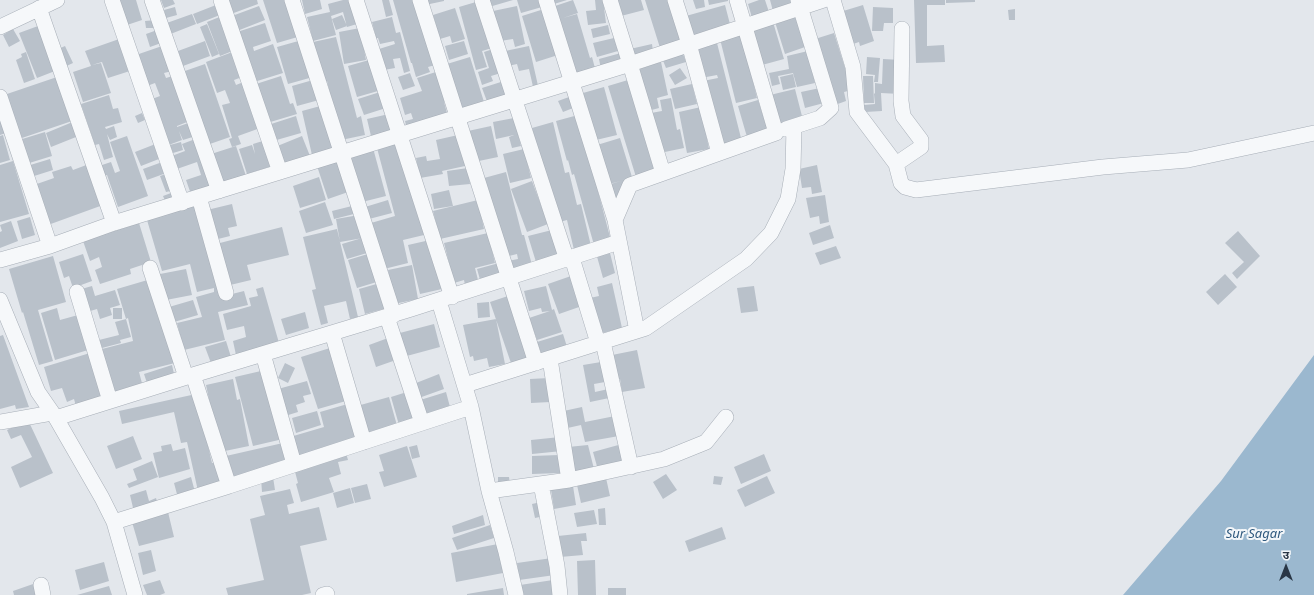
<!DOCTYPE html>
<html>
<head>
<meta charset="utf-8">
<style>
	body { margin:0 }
	#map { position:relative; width:1314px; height:595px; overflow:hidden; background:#e3e7ec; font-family:"Noto Sans","Noto Sans Devanagari",sans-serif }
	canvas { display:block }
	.north { position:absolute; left:1266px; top:547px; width:40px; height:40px; -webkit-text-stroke:3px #f3f6f9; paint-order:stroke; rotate:0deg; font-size:11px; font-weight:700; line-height:16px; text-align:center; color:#293646 }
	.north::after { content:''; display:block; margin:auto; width:14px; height:18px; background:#293646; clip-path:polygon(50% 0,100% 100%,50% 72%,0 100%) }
</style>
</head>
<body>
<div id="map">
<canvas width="1314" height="595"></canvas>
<div class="north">उ</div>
</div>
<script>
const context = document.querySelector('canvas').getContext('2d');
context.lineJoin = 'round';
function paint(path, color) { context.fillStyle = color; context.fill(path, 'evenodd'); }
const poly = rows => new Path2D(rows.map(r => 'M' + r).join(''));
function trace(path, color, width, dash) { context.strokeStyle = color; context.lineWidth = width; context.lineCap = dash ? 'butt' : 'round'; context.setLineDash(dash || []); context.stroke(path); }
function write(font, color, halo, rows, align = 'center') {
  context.font = font + ' "Noto Sans",sans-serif'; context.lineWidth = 4; context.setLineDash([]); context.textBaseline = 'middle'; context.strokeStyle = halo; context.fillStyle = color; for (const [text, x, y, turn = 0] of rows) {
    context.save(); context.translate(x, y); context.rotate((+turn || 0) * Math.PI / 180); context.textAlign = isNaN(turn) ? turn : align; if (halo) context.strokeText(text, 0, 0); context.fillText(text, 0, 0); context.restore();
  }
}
paint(poly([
	[1314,355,1314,595,1123,595,1221,481]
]), '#9bb8cf');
paint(poly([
	[119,0,136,0,142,20,127,25],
	[161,0,173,0,175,4,164,8],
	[226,0,257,0,258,4,231,14],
	[263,0,288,0,301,36,277,43],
	[302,0,320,0,322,9,305,14],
	[343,0,350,0,357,24,347,27,343,12,331,16,336,35,313,41,307,17,330,12,328,4],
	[382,0,389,0,393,15,386,17],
	[393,0,416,0,435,65,428,67,430,72,416,77,412,63,411,63],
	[424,0,444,0,444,1,425,5],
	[487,0,513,0,489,7],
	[517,0,540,0,542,7,521,13],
	[553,0,567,0,554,4],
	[573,0,578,13,563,18,577,14,590,58,592,57,596,72,573,78,555,6],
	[595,0,603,0,606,23,588,25,586,11,596,10],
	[616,0,641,0,644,10,621,16],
	[645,0,669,0,682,44,661,51],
	[693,0,704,0,705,7,696,9],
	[708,0,728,0,728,1,709,5],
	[759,0,765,0,770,15,753,21,748,4],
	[770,0,794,0,795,5,773,11],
	[914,0,945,0,945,5,927,5,927,46,944,45,945,62,916,63],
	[946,0,975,0,975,2,946,3],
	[476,2,492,48,482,51,487,67,476,70,459,7],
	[221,3,225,13,197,24,193,14],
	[725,5,731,28,694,39,686,16],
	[863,5,874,41,860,46,859,42,850,45,840,12],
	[259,6,265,20,237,31,232,16],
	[517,6,525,44,515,47,513,39,500,41,493,11],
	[175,7,177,15,166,18,164,10],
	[873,7,893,8,893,23,884,23,883,31,872,31],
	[455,8,465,39,452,43,450,36,440,39,433,15],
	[544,9,558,55,536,62,522,16],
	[1015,9,1015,20,1009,20,1008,10],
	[192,14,196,24,168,35,164,24],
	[342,15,347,26,336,30,332,19],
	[222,16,235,50,220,56,207,22],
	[795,16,805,47,785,54,775,22],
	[392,17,396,33,400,32,410,71,404,73,400,58,393,59,395,68,384,70,379,49,395,44,394,41,380,44,378,38,376,38,372,22],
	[156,20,157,28,146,28,145,21],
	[773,22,784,59,762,65,749,28],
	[265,23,271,41,253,47,254,51,273,44,283,73,254,82,237,32],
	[207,24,219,54,212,57,200,27],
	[608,25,610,34,593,38,591,29],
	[38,26,55,71,37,78,19,33],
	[360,28,366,60,344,64,339,32],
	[13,29,20,41,9,47,3,35],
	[160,29,164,42,150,47,146,34],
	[741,33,757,98,736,103,720,39],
	[834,33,852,90,844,92,846,101,835,105,815,39],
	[336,37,357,118,361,116,365,135,341,140,327,81,322,82,313,42],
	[122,38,133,70,108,78,102,62,92,65,101,63,111,93,83,102,73,72,91,66,85,51],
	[614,38,618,51,597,57,593,43],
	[302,40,313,77,288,84,277,47],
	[205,41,210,56,183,66,178,51],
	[464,41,468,54,449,60,445,46],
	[717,43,742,142,722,146,703,81,718,78,717,75,701,78,695,48],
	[652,44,653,51,632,56,630,49],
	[165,45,172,71,164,73,166,78,176,75,192,120,177,126,177,127,194,121,199,135,183,140,179,131,182,140,166,146,152,99,160,96,155,83,147,86,136,55],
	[65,46,73,63,62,68,54,51],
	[529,46,539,90,534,91,529,69,519,71,517,64,508,66,505,51],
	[493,49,501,73,491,76,493,81,482,85,478,72,489,68,484,52],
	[235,51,242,77,234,80,236,85,246,81,263,127,238,136,241,144,232,147,229,139,232,138,222,105,230,103,225,90,217,93,206,62],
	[682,51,686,62,666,68,662,58],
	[808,51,815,83,797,87,793,73,778,76,780,84,772,86,769,73,789,69,787,56],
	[26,52,35,79,24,83,16,60,22,57,21,54],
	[621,53,623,63,601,69,599,59],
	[470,57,484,102,461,109,447,64],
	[867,57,880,58,878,82,874,82,875,75,866,74],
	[883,59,901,60,900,94,881,93,882,111,865,112,864,105,875,104,874,94,875,93,875,83,882,84],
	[369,60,378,91,357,97,348,66],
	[661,62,668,95,657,98,659,108,648,111,638,67],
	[205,64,230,137,207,145,182,72],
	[680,68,687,78,675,85,669,75],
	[439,71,449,100,444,102,447,113,407,129,405,121,413,119,411,113,405,115,400,98,422,91,417,78],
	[410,73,415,86,403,90,398,77],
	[793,74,796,87,783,90,780,77],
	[281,76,290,104,293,103,297,114,267,123,256,84],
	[863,76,873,76,874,103,864,103],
	[57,77,72,121,19,139,4,95],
	[313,80,319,100,297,106,292,86],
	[628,80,656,171,636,177,608,86],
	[504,81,510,97,488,104,482,88],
	[692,84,697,104,675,109,670,89],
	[604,87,617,135,596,140,583,93],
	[820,88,824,103,805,108,801,92],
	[795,89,803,120,778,127,770,95],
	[380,92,386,108,364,115,358,99],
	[109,95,113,109,118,108,122,122,105,127,106,129,114,126,117,137,110,140,107,134,113,157,104,160,99,144,95,145,81,104],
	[569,97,573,108,563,112,558,101],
	[671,98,677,130,680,129,684,148,660,153,651,113,662,111,660,100],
	[758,100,768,131,747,137,738,106],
	[324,105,335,150,312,155,302,111],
	[701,107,709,149,687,153,679,112],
	[0,111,6,133,0,135],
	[142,113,145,120,138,123,135,116],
	[389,114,393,131,371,136,367,119],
	[578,115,610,237,594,245,574,174,572,175,568,160,567,161,556,121],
	[296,116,301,133,273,141,268,125],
	[514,118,521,146,512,148,509,137,514,135,496,139,493,122],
	[75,121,81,135,51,147,46,133],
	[553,122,565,173,569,172,577,205,581,204,591,246,574,250,567,220,556,223,532,128],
	[491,126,498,157,474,162,468,131],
	[45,132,52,156,26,164,19,140],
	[3,135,10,160,0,163,0,136],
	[458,135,465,166,442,171,443,174,420,178,416,158,426,156,427,161,440,159,436,140],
	[127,136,148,196,118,207,107,175,99,178,94,164,101,162,102,165,111,162,115,173,120,171,110,142],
	[302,136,310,156,283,167,275,147],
	[198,138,216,189,192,197,186,180,201,175,197,162,174,170,169,157,185,151,182,144],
	[620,138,632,177,631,180,620,188,621,202,614,204,607,185,621,181,609,184,597,145],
	[266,140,275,165,247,174,239,149,252,145,255,154,253,144],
	[181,142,183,150,173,153,170,145],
	[400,142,424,235,403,240,408,263,384,269,371,223,395,216,377,148],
	[158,143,164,157,141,166,135,152],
	[236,146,246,176,218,185,208,155],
	[373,148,386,196,362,202,350,154],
	[524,149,531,178,510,183,503,154],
	[338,156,351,191,328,199,316,163],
	[50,159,53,170,31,177,27,166],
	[13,161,29,214,0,222,0,165],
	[165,161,169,172,147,180,143,169],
	[89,164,103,205,48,225,34,185,54,178,52,172,71,166,73,170],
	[817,165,822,192,812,194,811,187,802,188,799,169],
	[468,168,470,184,449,186,447,171],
	[506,172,522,235,524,235,532,265,511,272,508,261,518,259,517,254,505,257,484,178],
	[169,173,175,190,166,192,160,176],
	[319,177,326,200,300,208,293,186],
	[532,181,548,224,527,232,511,189],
	[449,190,453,206,434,209,431,194],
	[171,193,173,200,166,203,163,196],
	[825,195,829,222,820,224,819,216,810,218,806,198],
	[388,200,392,213,369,219,365,207],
	[478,200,484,229,440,239,433,211],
	[325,202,333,225,306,233,299,211],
	[197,203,224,296,244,291,248,305,218,312,225,340,184,350,177,323,202,317,196,297,214,292,214,288,197,292,190,264,162,271,147,220],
	[232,204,237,226,228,228,230,236,214,240,207,210],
	[356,205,358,213,334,219,332,211],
	[359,215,363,238,340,242,336,219],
	[30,217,35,235,22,239,17,221],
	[11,221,18,241,0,248,0,232,2,231,0,225],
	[139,223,151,262,130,269,131,274,100,284,95,270,102,267,99,257,90,261,83,241],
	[830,225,834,238,813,245,809,233],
	[282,227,289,255,247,265,251,280,226,286,216,244],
	[337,229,358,317,350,319,346,301,324,306,328,323,321,325,312,290,316,289,303,237],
	[552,230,559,256,536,262,528,236],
	[1238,231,1260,256,1237,279,1232,273,1244,262,1225,243],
	[488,233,495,263,475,268,478,280,465,285,464,280,454,283,444,243],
	[362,238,367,253,347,259,342,244],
	[430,240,442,289,420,294,408,245],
	[836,246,841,258,820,265,815,253],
	[609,249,615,273,603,278,596,253],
	[371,253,380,281,357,288,348,260],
	[83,254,92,281,73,288,69,276,64,278,59,262],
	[53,256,66,302,38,310,53,361,39,365,23,312,22,313,9,269],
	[499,263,503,277,481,283,477,269],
	[412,265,418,299,394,304,388,270],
	[186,269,192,295,166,300,160,274],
	[1225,274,1237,287,1218,305,1206,292],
	[571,276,582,306,559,314,548,284],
	[151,279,175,363,139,372,143,387,114,395,102,349,133,341,128,318,126,319,117,289],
	[380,283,387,308,365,314,359,289],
	[612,283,622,328,598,334,590,298,599,296,597,287],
	[92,286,95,296,115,290,120,305,110,308,112,315,100,319,97,309,87,312,78,290],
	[546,286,552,310,554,309,562,332,537,340,529,318,550,311,542,312,541,308,529,311,524,291],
	[754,286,758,311,741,313,737,288],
	[263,287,279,343,236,355,233,341,246,337,244,326,227,330,223,314,251,306,249,298,258,296,256,289],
	[511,295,533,359,512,366,490,302],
	[193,300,198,315,174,322,169,307],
	[489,302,490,317,478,318,477,303],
	[57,308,60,320,78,315,88,350,55,360,41,313],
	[113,308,122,308,122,319,113,319],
	[305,312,309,328,286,335,281,319],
	[126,319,131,337,120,340,121,343,102,348,99,340,119,335,115,322],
	[496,319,505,364,489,367,487,358,474,361,473,356,470,357,463,325],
	[434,324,440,347,403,357,396,334],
	[563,334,568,350,543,358,537,342],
	[3,335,29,407,16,409,15,405,0,409,0,336],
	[388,338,396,360,376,367,369,345],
	[226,341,231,357,211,363,205,347],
	[330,348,346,401,318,409,301,357],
	[637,350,645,388,622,392,620,379,617,380,612,355],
	[90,353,104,398,76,406,74,399,67,402,62,388,51,391,44,367],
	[601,362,605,382,594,384,595,392,613,388,614,397,590,402,583,365],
	[285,363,295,368,288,383,278,378],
	[172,365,175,378,148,386,144,374],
	[261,371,283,439,253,446,235,377],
	[439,374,444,389,416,399,411,385],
	[549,378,550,402,531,403,530,379],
	[233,379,237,400,240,399,249,446,220,452,206,385],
	[307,381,311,394,303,396,305,402,296,405,298,412,285,416,278,389],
	[410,391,419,420,399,425,391,397],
	[446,392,450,407,421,416,417,401],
	[196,394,212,463,217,462,224,485,198,491,187,442,181,443,174,412,122,424,119,411],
	[389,397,398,429,366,437,357,406],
	[351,403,360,440,297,460,290,437,324,427,320,412],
	[582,407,585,422,615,416,619,436,585,442,581,425,563,429,559,412],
	[317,411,321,425,296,433,292,418],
	[28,420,53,473,20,488,11,467,32,457,21,435,11,439,7,430],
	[133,436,142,459,116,469,107,446],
	[560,437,562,451,532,454,531,440],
	[283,443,288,463,232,480,226,456],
	[171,444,173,451,185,448,190,469,159,478,153,453,162,451,161,446],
	[622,444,627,463,598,470,593,452],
	[417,445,420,457,412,459,409,447],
	[588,445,595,473,574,474,568,447],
	[407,446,417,477,384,487,379,472,384,471,379,455],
	[346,453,348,460,338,462,341,474,329,478,334,492,301,502,296,484,298,483,294,468],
	[764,454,771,471,741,484,734,467],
	[559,455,560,473,532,474,532,456],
	[152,461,158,477,129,488,127,484,137,480,133,469],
	[666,474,677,490,663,499,653,482],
	[714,476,723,477,721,485,713,484],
	[767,476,775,493,745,507,737,490],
	[191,477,195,492,178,498,174,483],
	[273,477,275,490,262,492,261,478],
	[498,477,509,477,510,484,498,484],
	[606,478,610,496,581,503,577,485],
	[367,484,371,499,355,503,351,488],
	[573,486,576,505,554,509,551,490],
	[350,488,354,503,337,508,333,493],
	[290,489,294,503,287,505,289,514,319,507,327,540,300,546,311,593,302,595,228,595,226,588,264,580,250,519,265,515,260,496],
	[146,490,149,501,156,498,158,505,134,512,130,495],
	[541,502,544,516,535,518,532,504],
	[605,508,606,525,599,525,598,509],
	[594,510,597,524,577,527,574,513],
	[168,512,174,537,139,546,132,522],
	[483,515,485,525,454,534,452,526],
	[490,525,494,538,457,550,452,538],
	[722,527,726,539,689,552,685,541],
	[586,533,587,541,581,541,583,555,560,557,558,536],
	[498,544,503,573,456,582,451,553],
	[151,550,156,571,143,575,138,553],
	[552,558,555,575,519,580,517,563],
	[595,560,596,595,578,595,577,561],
	[104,562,109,581,80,590,75,570],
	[160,580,165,593,160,595,147,595,143,585],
	[553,580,555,595,521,595,520,585],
	[36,583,40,595,14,595,13,591],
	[109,586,112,595,77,595],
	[503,588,504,595,467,595,467,594],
	[608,588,626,588,626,595,608,595]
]), '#b9c1ca');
const minor = poly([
	[112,0,182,203],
	[152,0,219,191],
	[221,0,280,172],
	[292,0,394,315],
	[356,0,452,297],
	[420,0,536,363],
	[482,0,567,260],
	[546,0,615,220,637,331],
	[610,0,630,64,663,173],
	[675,0,689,44,719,153],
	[833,0,853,67,857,112,896,164,901,183,905,187,916,190,1103,167,1188,160,1314,133],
	[39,8,114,223],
	[0,27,57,0],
	[0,97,50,246],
	[786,129,820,118,831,108,798,0],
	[896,164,921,147,921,140,903,116,901,101,902,29],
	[199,197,226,293],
	[615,220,630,185,776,133,737,0],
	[0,260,50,246,114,223,630,64,824,0],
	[150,268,186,377],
	[77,292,110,401],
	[0,300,38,392,56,418,102,498,114,522,135,595],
	[387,317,422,423],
	[332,333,364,442],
	[603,342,631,467],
	[598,343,646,328,746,259,771,233,788,199,793,169,794,127],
	[263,354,294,464],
	[465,385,598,343,572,258],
	[471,407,489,491,569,480,550,359],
	[56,418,193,375,411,309,619,242],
	[0,422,52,413],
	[569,480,664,459,706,442,726,417],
	[541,484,557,566,560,595],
	[229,486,471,407,439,301],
	[489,491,506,552,516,595],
	[114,522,229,486,193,375],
	[41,585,43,595],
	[323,595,327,594]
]);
trace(minor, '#a7aeb7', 16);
trace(minor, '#f6f8fa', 15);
write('italic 13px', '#2f597e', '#f3f6f9', [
	["Sur Sagar",1254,534]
]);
</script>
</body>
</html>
